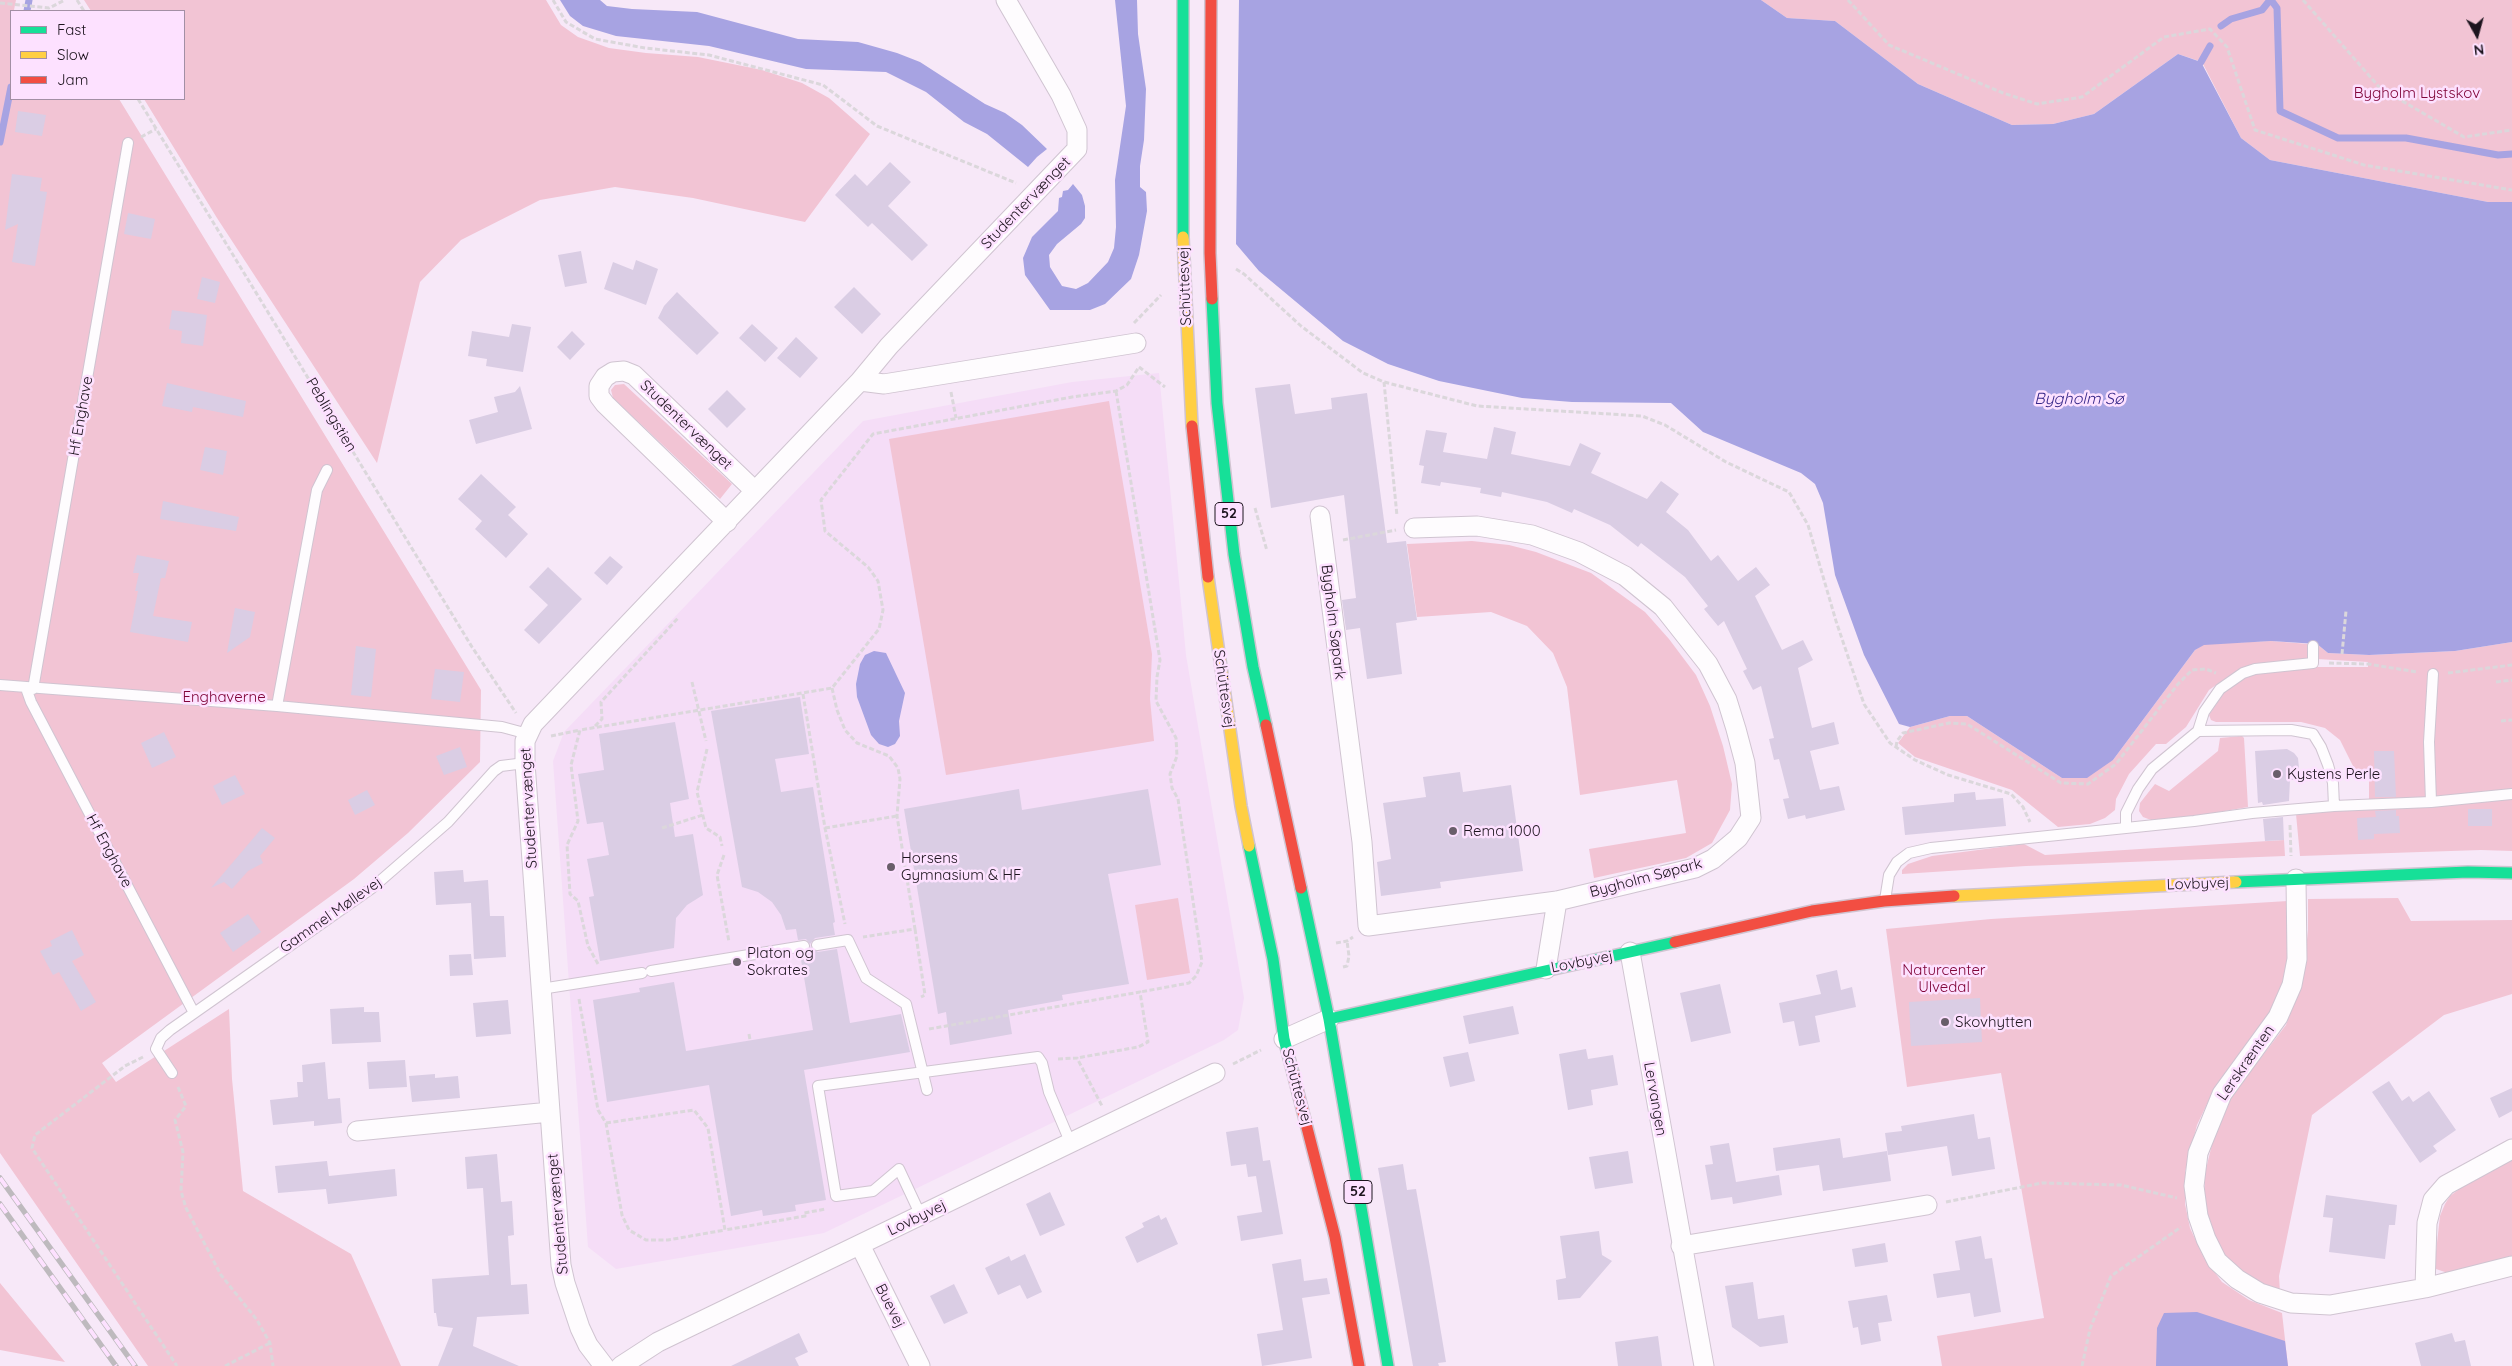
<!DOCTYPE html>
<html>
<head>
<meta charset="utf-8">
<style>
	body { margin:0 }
	#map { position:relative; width:2512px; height:1366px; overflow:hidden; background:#f7e8f8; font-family:Quicksand,sans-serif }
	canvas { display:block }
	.legend { position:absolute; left:10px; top:10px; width:175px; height:90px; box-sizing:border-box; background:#fde1ff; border:1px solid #a38fa5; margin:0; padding:6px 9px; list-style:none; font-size:15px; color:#1d141e }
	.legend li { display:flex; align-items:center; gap:10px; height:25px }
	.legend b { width:25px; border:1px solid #a38fa5 }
	.north { position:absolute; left:2452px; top:10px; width:50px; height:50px; -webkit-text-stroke:4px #fde1ff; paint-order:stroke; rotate:173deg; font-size:14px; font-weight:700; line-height:20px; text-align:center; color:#1d141e }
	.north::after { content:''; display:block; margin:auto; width:18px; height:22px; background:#1d141e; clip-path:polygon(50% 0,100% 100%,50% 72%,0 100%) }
</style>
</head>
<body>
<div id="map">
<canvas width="2512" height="1366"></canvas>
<ul class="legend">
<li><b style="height:6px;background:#16e098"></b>Fast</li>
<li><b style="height:6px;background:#ffcf43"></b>Slow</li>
<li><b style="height:6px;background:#f24e42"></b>Jam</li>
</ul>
<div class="north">N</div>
</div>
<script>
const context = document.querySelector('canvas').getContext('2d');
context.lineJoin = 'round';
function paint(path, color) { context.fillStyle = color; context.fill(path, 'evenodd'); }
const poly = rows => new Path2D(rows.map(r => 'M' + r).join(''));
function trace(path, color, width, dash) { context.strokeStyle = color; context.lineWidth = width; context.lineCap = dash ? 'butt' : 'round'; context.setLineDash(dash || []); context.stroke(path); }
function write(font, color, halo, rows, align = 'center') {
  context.font = font + ' Quicksand,sans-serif'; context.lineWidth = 5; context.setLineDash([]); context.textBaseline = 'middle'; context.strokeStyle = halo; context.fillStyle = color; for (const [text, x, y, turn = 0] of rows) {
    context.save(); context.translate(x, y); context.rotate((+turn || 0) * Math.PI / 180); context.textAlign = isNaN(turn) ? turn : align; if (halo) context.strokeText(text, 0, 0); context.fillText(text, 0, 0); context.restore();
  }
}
paint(poly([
	[1159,373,1186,655,1244,998,1238,1030,1224,1040,824,1233,616,1269,588,1247,553,761,564,732,863,421,1072,382]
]), '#f5ddf7');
paint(poly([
	[0,0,16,0,14,10,26,11,11,11,11,99,119,99,481,690,480,762,408,833,354,879,102,1063,116,1082,229,1009,232,1079,243,1191,351,1254,401,1366,148,1366,0,1153],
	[84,0,546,0,561,25,578,37,609,48,646,53,698,57,762,70,802,83,829,98,870,134,805,222,693,198,615,187,540,200,461,240,420,282,377,463,217,218,144,99,184,99,184,11,91,11],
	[1761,0,2512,0,2512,202,2488,202,2270,160,2241,138,2202,62,2178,54,2094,114,2053,124,2012,125,1918,84,1835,21,1787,18],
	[624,384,732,484,720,499,613,398,611,390,615,385],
	[1109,401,1152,654,1150,699,1154,741,946,775,889,439],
	[1472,541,1509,545,1536,552,1591,573,1645,612,1669,639,1696,675,1710,706,1723,746,1732,784,1730,810,1712,843,1686,858,1594,878,1589,849,1686,833,1677,780,1580,795,1567,687,1553,653,1527,626,1491,612,1417,617,1407,544],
	[2271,641,2309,644,2309,658,2254,665,2240,669,2216,685,2209,690,2186,727,2166,744,2156,744,2129,774,2116,799,2115,810,2105,818,2090,824,2058,827,2012,790,1915,757,1898,743,1910,727,1950,716,1967,716,2062,778,2113,760,2195,650,2204,644],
	[2512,642,2512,851,2481,850,2300,856,2296,814,2369,808,2369,772,2360,772,2355,770,2340,740,2325,728,2301,722,2216,722,2211,720,2209,715,2224,693,2243,678,2256,674,2311,667,2368,667,2368,662,2317,659,2317,644,2328,653,2369,655,2455,651],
	[2242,736,2244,738,2248,807,2202,815,2151,820,2143,817,2139,811,2140,803,2155,784,2169,791,2218,751,2220,738],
	[2284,840,2285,856,2026,866,1902,874,1902,870,1908,864,1932,856,2024,844,2045,855],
	[1178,898,1190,973,1147,980,1135,905],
	[2398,898,2411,921,2512,920,2512,994,2444,1015,2312,1115,2279,1276,2280,1293,2262,1286,2242,1272,2222,1254,2208,1223,2204,1203,2205,1173,2216,1128,2231,1097,2286,1025,2303,977,2308,930,2308,899],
	[2288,901,2290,933,2286,974,2269,1016,2216,1085,2197,1125,2185,1172,2185,1204,2190,1228,2204,1258,2222,1282,2249,1300,2282,1313,2288,1366,1942,1366,1937,1336,2044,1318,2001,1073,1907,1087,1886,929,1991,919],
	[2512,1159,2512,1257,2451,1274,2436,1269,2435,1261,2440,1216,2445,1204,2450,1196,2474,1178],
	[0,1283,65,1362,0,1350]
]), '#f2c4d4');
paint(poly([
	[560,0,600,0,607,6,632,9,697,12,798,39,858,42,897,53,920,62,985,104,1005,113,1022,125,1047,149,1037,157,1028,167,987,134,964,122,926,92,886,72,806,69,709,46,616,36,583,26,570,16],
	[1115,0,1137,0,1138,34,1146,89,1144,140,1140,166,1140,187,1146,192,1147,211,1139,255,1131,279,1105,304,1090,310,1050,310,1025,275,1023,258,1032,237,1058,211,1059,198,1062,197,1063,191,1068,190,1073,184,1082,195,1085,206,1085,218,1081,224,1057,244,1049,255,1050,267,1062,286,1076,289,1088,283,1108,262,1114,248,1116,227,1115,180,1126,106],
	[1239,0,1761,0,1787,18,1835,21,1918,84,2012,125,2053,124,2094,114,2178,54,2201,62,2241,138,2270,160,2488,202,2512,202,2512,642,2455,651,2369,655,2328,653,2317,644,2271,641,2204,645,2195,650,2113,760,2087,778,2062,778,1967,716,1950,716,1910,727,1899,724,1864,655,1835,575,1823,503,1815,484,1801,473,1703,432,1671,403,1572,402,1522,398,1439,381,1388,364,1343,341,1259,271,1236,244],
	[874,651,886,653,905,693,899,721,900,736,895,744,888,747,879,744,871,735,857,697,856,684,860,664,865,655],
	[2197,1312,2285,1341,2288,1366,2156,1366,2157,1328,2164,1313]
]), '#a7a3e2');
trace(poly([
	[2271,0,2277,8,2280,111,2338,138,2406,138,2498,155,2512,154],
	[27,11,29,0],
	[2221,26,2231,19,2262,10,2270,0],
	[2201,62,2210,46],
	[0,142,11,87]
]), '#a7a3e2', 7);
paint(poly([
	[18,111,46,115,42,136,15,132],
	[890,162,911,182,888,206,928,245,912,261,872,223,868,227,835,195,855,174,867,186],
	[12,174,42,178,40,191,47,192,35,266,12,262,18,224,5,230],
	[128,213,155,219,151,239,124,234],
	[581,251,587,283,565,287,558,255],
	[636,260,658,269,646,305,604,289,613,262,633,270],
	[202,277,220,282,215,303,197,299],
	[854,287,881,314,862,334,834,307],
	[677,292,719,333,697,355,658,318,664,306],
	[172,310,207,315,203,346,181,343,182,331,169,329],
	[512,324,531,327,523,372,486,366,487,359,468,356,472,331,509,337],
	[752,324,778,348,765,362,739,338],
	[572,331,585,344,570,360,557,347],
	[796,337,818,358,800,378,777,358],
	[167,383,246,401,243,417,193,407,192,412,162,406],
	[1290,384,1295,414,1332,409,1331,398,1367,393,1387,543,1406,541,1417,620,1396,623,1402,674,1367,679,1360,628,1346,630,1342,600,1356,598,1344,495,1271,508,1255,388],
	[520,386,532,429,476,444,469,420,498,412,494,397,515,392],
	[727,390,746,409,727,428,708,409],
	[1494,427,1516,432,1511,454,1570,466,1580,443,1601,453,1591,473,1647,499,1661,481,1679,494,1666,512,1688,530,1711,561,1718,555,1738,581,1756,567,1770,585,1755,596,1782,650,1803,640,1813,660,1798,668,1812,728,1834,722,1839,744,1810,751,1820,790,1839,786,1845,810,1806,819,1805,815,1788,819,1783,799,1789,798,1779,759,1774,760,1769,739,1774,738,1761,686,1753,690,1743,671,1747,669,1724,621,1718,626,1704,609,1708,606,1685,577,1641,543,1638,547,1610,525,1574,509,1572,513,1547,502,1502,492,1501,497,1480,493,1481,488,1441,482,1440,486,1421,483,1424,466,1419,465,1426,430,1447,433,1443,452,1487,459],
	[205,447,227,451,223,475,200,470],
	[481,474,516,507,508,515,528,534,506,558,475,529,482,521,458,499],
	[163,501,239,517,236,531,160,519],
	[137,555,169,561,165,578,161,578,153,616,192,622,188,642,130,632,138,591,135,591,139,573,133,573],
	[610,556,623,567,607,585,594,573],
	[548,567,582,599,539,644,524,630,548,605,529,587],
	[235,608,255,612,250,637,227,653],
	[356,646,376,649,371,697,351,695],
	[435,669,464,672,460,702,431,699],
	[800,697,809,754,775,759,781,792,813,787,835,922,833,923,835,935,815,938,810,944,806,939,798,940,796,929,786,930,781,915,772,902,758,892,742,887,711,711],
	[675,722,689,799,670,803,675,837,693,834,703,895,687,905,676,918,674,948,600,961,589,897,594,896,587,859,609,855,603,822,587,824,578,774,604,770,599,734],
	[164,732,176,757,152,768,141,743],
	[460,747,467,767,444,775,436,756],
	[2287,749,2294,753,2298,758,2299,768,2299,780,2290,780,2289,801,2263,805,2262,802,2258,803,2255,751],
	[2374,751,2394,751,2396,797,2375,797],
	[1460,772,1463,792,1511,785,1523,871,1440,882,1441,888,1381,896,1377,862,1391,859,1383,803,1426,797,1423,777],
	[235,775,245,794,222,805,213,786],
	[1019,789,1022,810,1148,789,1161,865,1108,874,1129,984,1062,995,1063,1000,1008,1010,1012,1034,950,1045,946,1012,938,1014,904,809],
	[367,790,375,805,355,815,348,800],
	[1975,792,1976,800,2003,798,2006,826,1905,835,1902,807,1954,802,1954,794],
	[2468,809,2492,809,2492,826,2468,826],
	[2396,810,2396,816,2399,816,2400,833,2374,834,2374,839,2358,840,2357,818,2376,817,2375,811],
	[2283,817,2284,840,2265,841,2263,819],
	[262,828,275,838,260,856,263,863,248,871,232,889,224,882,211,888],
	[463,870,464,882,488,880,490,916,504,916,506,957,474,959,471,903,436,905,434,872],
	[248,914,261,932,233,952,220,933],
	[72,930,84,955,72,961,96,1002,81,1011,59,972,53,975,40,951,52,946,50,941],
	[811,947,818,952,837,949,850,1023,901,1014,910,1052,804,1070,826,1200,795,1205,796,1211,763,1216,762,1210,731,1216,709,1085,607,1102,593,1000,640,992,639,988,674,982,686,1051,813,1030,800,954,808,952],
	[471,954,473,975,450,976,449,955],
	[1837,970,1841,990,1852,987,1856,1007,1815,1016,1820,1042,1799,1046,1794,1021,1783,1023,1779,1003,1821,994,1816,975],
	[1720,984,1731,1033,1691,1042,1680,993],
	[1980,998,1982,1042,1911,1046,1909,1002],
	[508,1000,511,1034,476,1037,473,1003],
	[1513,1006,1519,1034,1469,1044,1463,1016],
	[364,1007,364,1012,379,1012,381,1042,332,1044,330,1009],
	[1586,1049,1588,1059,1613,1055,1618,1085,1591,1090,1593,1105,1568,1110,1559,1054],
	[1468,1052,1475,1081,1450,1087,1443,1057],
	[405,1060,407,1087,369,1089,367,1062],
	[325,1062,328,1099,340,1098,342,1123,314,1126,314,1121,273,1125,270,1100,298,1097,297,1082,303,1082,302,1065],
	[435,1074,435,1078,458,1076,460,1098,412,1102,409,1076],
	[2389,1081,2402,1101,2409,1096,2413,1102,2429,1091,2456,1130,2433,1146,2437,1151,2420,1163,2372,1092],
	[2512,1088,2512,1111,2499,1118,2490,1098],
	[1974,1114,1978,1139,1990,1137,1995,1169,1952,1176,1947,1146,1888,1155,1885,1133,1902,1131,1901,1126],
	[1258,1127,1263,1161,1270,1160,1283,1234,1241,1241,1237,1216,1262,1212,1256,1176,1248,1177,1246,1164,1231,1166,1226,1132],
	[1840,1138,1843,1158,1887,1151,1891,1181,1823,1191,1819,1165,1776,1171,1773,1148],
	[1729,1143,1736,1182,1779,1175,1782,1195,1733,1204,1732,1197,1711,1200,1705,1165,1713,1164,1710,1146],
	[1628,1151,1633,1183,1595,1189,1589,1157],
	[497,1154,501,1202,512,1201,514,1235,508,1236,511,1285,527,1284,529,1314,477,1317,473,1346,519,1366,438,1366,453,1328,438,1326,436,1313,434,1313,432,1279,489,1275,483,1188,467,1189,465,1157],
	[327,1161,329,1176,395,1169,397,1196,328,1204,326,1189,278,1193,275,1166],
	[1403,1164,1407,1190,1416,1189,1430,1267,1446,1362,1438,1363,1439,1366,1413,1366,1378,1168],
	[1050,1192,1065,1225,1040,1236,1026,1204],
	[2326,1195,2397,1205,2395,1225,2389,1225,2385,1259,2329,1252,2333,1218,2323,1217],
	[1159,1215,1161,1220,1166,1217,1178,1244,1137,1263,1125,1237,1144,1227,1142,1223],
	[1599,1231,1602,1255,1612,1261,1580,1298,1558,1300,1556,1280,1566,1278,1560,1236],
	[1981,1236,1985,1259,1992,1258,2001,1312,1974,1317,1970,1293,1937,1298,1933,1274,1960,1270,1955,1241],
	[1885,1243,1888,1262,1855,1267,1852,1249],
	[1025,1254,1042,1292,1027,1299,1020,1285,998,1295,985,1268,1009,1256,1011,1261],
	[1301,1259,1304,1281,1327,1278,1330,1294,1302,1298,1312,1358,1262,1366,1257,1334,1283,1330,1272,1264],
	[1753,1282,1758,1319,1784,1315,1788,1343,1760,1347,1732,1327,1725,1286],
	[954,1284,968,1313,944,1324,930,1296],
	[1887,1295,1892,1321,1878,1323,1881,1341,1861,1345,1858,1327,1853,1328,1848,1301],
	[799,1333,808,1352,795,1358,799,1366,731,1366],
	[2452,1333,2455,1342,2465,1340,2471,1366,2421,1366,2415,1343],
	[1658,1336,1662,1366,1618,1366,1615,1342]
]), '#dacde4');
const lane = poly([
	[0,685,277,706,502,727,528,734],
	[26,688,31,702,194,1013],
	[33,689,128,143],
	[277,706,317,490,327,470],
	[2198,731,2204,712,2220,689,2243,673,2255,669,2313,663,2313,646],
	[2431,802,2429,742,2433,674],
	[2126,827,2126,813,2138,789,2152,769,2198,731,2291,730,2313,734,2321,747,2328,765,2333,783,2334,806],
	[1885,900,1889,875,1897,862,1909,853,1931,848,2194,821,2252,813,2334,806,2431,802,2512,794],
	[817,945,848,940,866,978,906,1004,927,1090],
	[651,971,804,946],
	[541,989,642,973],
	[172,1073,156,1049,161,1038,170,1030,372,888,448,822,494,771,501,766,525,763],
	[921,1216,899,1169,873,1191,836,1196,818,1086,1038,1057,1042,1063,1049,1092,1071,1144]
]);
const street = poly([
	[860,381,884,384,1136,343],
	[1320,516,1362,842,1368,926,1557,901,1695,868,1713,859,1738,838,1751,818,1745,763,1736,729,1727,700,1708,664,1663,607,1625,576,1579,552,1532,535,1477,526,1414,528],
	[727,522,605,404,599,396,599,386,605,377,613,372,624,371,634,375,754,490],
	[2296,879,2297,959,2292,985,2278,1017,2222,1094,2198,1153,2194,1186,2198,1216,2206,1239,2217,1261,2237,1279,2260,1293,2291,1303,2330,1305,2425,1288,2512,1266],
	[1630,952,1704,1366],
	[1546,969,1557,901],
	[1284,1039,1329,1019],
	[357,1131,550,1112],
	[860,1245,920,1366],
	[1681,1246,1927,1205],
	[2425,1288,2427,1223,2433,1200,2446,1185,2512,1149],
	[604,1366,588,1345,580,1328,565,1283,561,1265,525,763,525,741,533,724,860,381,889,346,1077,149,1077,130,1061,95,1006,0],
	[621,1366,658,1342,1215,1073]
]);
const fast = poly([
	[1183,0,1183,237],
	[1212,299,1217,403,1234,554,1253,667,1266,725],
	[1249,846,1273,959,1284,1039,1293,1073],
	[2236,882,2468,872,2512,873],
	[1301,888,1329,1019,1388,1366],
	[1329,1019,1675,942]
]);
const slow = poly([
	[1183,237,1192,426],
	[1208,577,1241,806,1249,846],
	[1954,896,2236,882]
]);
const jam = poly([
	[1211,0,1210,253,1212,299],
	[1192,426,1208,577],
	[1266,725,1301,888],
	[1675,942,1812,911,1884,901,1954,896],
	[1293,1073,1335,1237,1359,1366]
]);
trace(lane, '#d0c4d1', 12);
trace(street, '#d0c4d1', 21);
trace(fast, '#d0c4d1', 14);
trace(slow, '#d0c4d1', 14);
trace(jam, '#d0c4d1', 14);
trace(poly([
	[77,0,84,11],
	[553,0,566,22,595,39,645,48,709,55,823,85,877,126,1016,183],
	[1848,0,1889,45,2003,93,2037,104,2082,97,2164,37,2210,29,2227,47,2255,130,2364,165,2512,190],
	[2303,0,2380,88,2464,137,2512,130],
	[0,3,49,8,65,0],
	[138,99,472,647,516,713],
	[141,137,156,129],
	[1236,269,1244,274,1301,326,1363,373,1384,382,1477,406,1642,416,1665,425,1726,462,1789,492,1808,525,1836,621,1864,704,1890,743,1915,760,1948,775,2011,794,2023,807,2030,822],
	[1134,323,1161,295],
	[1139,367,1165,387],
	[1384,382,1397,516],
	[1116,391,1160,660,1157,677,1156,701,1176,738,1177,756,1170,774,1172,788,1178,799,1202,962,1196,976,1189,983,1140,992],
	[951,392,956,418],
	[1255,508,1267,551],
	[1343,540,1396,530],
	[2342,654,2346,611],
	[2329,663,2368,664,2417,672],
	[2448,673,2512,665],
	[692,682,706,741],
	[2496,682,2512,680],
	[832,688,837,710,845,730,857,743,889,756,898,768,900,779,897,816,915,929,863,937],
	[803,694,825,828,845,924],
	[2501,721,2512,720],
	[595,726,602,719,601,702,678,618],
	[551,736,580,730],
	[1896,747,1897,741,1903,733,1949,723,1967,724,2061,783,2088,784,2116,764,2178,684,2192,670,2206,669,2216,673],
	[707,749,697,792,706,828,720,837,722,846],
	[2290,825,2291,856],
	[662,828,703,815],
	[825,828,897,816],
	[724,855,717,875,729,942],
	[915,929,925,995,921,997],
	[1336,943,1347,941,1353,937],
	[598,964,588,946,578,901,570,894,567,845,578,821,571,765,580,730,832,688,879,629,883,610,878,581,868,567,825,531,821,500,873,434,1072,397,1116,391,1127,385,1139,367],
	[1343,967,1347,966,1349,956,1347,941],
	[579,999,598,1110,606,1123,622,1215,629,1230,646,1240,668,1240,725,1230],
	[929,1029,1140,992,1148,1042,1138,1047,1077,1058],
	[749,1034,750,1040],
	[143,1057,125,1066,35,1135,32,1148,177,1366],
	[1058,1059,1077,1058,1102,1106],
	[1233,1064,1261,1050],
	[178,1087,186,1106,175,1120,183,1152,181,1191,186,1208,221,1275,257,1320,270,1343,273,1366],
	[606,1123,694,1110,708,1128,725,1230,805,1216,804,1213,826,1209],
	[1946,1202,2042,1183,2121,1185,2177,1198],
	[225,1366,270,1343],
	[2082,1366,2090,1329,2111,1276,2181,1227]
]), '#dbd7db', 3, [5, 2.5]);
trace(lane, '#fefcfe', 10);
trace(street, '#fefcfe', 19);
trace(fast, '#16e098', 11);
trace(slow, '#ffcf43', 11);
trace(jam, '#f24e42', 11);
const rail = poly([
	[0,1178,135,1366],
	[0,1204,116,1366]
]);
trace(rail, '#bebabe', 5.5);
trace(rail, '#fde1ff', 4, [11]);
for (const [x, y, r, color] of [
	[2277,774,5,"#695e6a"],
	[1453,831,5,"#695e6a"],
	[891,867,5,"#695e6a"],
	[737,962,5,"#695e6a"],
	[1945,1022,5,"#695e6a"]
]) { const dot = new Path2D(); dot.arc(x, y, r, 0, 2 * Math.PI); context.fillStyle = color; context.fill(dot); trace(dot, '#fde1ff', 2); }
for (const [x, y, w] of [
	[1229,514,28],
	[1358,1192,28]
]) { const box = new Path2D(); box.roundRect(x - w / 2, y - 11.5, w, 23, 4); context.fillStyle = '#fde1ff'; context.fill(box); trace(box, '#1d141e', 1); }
write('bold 14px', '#1d141e', null, [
	["52",1229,514],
	["52",1358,1192]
]);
write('15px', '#800539', '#fde1ff', [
	["Bygholm Lystskov",2417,93],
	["Enghaverne",224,697],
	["Naturcenter",1944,970],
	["Ulvedal",1944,987]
]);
write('15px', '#1d141e', '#fde1ff', [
	["Studentervænget",1026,203,-46],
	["Schüttesvej",1185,286,-92],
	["Peblingstien",331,415,59],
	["Hf Enghave",81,416,-80],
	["Studentervænget",686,425,44],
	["Bygholm Søpark",1333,622,83],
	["Schüttesvej",1224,689,82],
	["Studentervænget",529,808,-93],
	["Hf Enghave",109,851,62],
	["Bygholm Søpark",1646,878,-15],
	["Lovbyvej",2198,884,-2],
	["Gammel Møllevej",331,915,-35],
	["Lovbyvej",1582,962,-11],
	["Lerskrænten",2246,1063,-55],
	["Schüttesvej",1297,1087,75],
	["Lervangen",1655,1099,80],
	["Studentervænget",558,1214,-95],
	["Lovbyvej",917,1218,-26],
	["Buevej",890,1306,63]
]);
write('15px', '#1d141e', '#fde1ff', [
	["Kystens Perle",2287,774],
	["Rema 1000",1463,831],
	["Horsens",901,858],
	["Gymnasium & HF",901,875],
	["Platon og",747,953],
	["Sokrates",747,970],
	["Skovhytten",1955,1022]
], 'left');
write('italic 16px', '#372889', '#fde1ff', [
	["Bygholm Sø",2079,399]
]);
</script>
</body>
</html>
